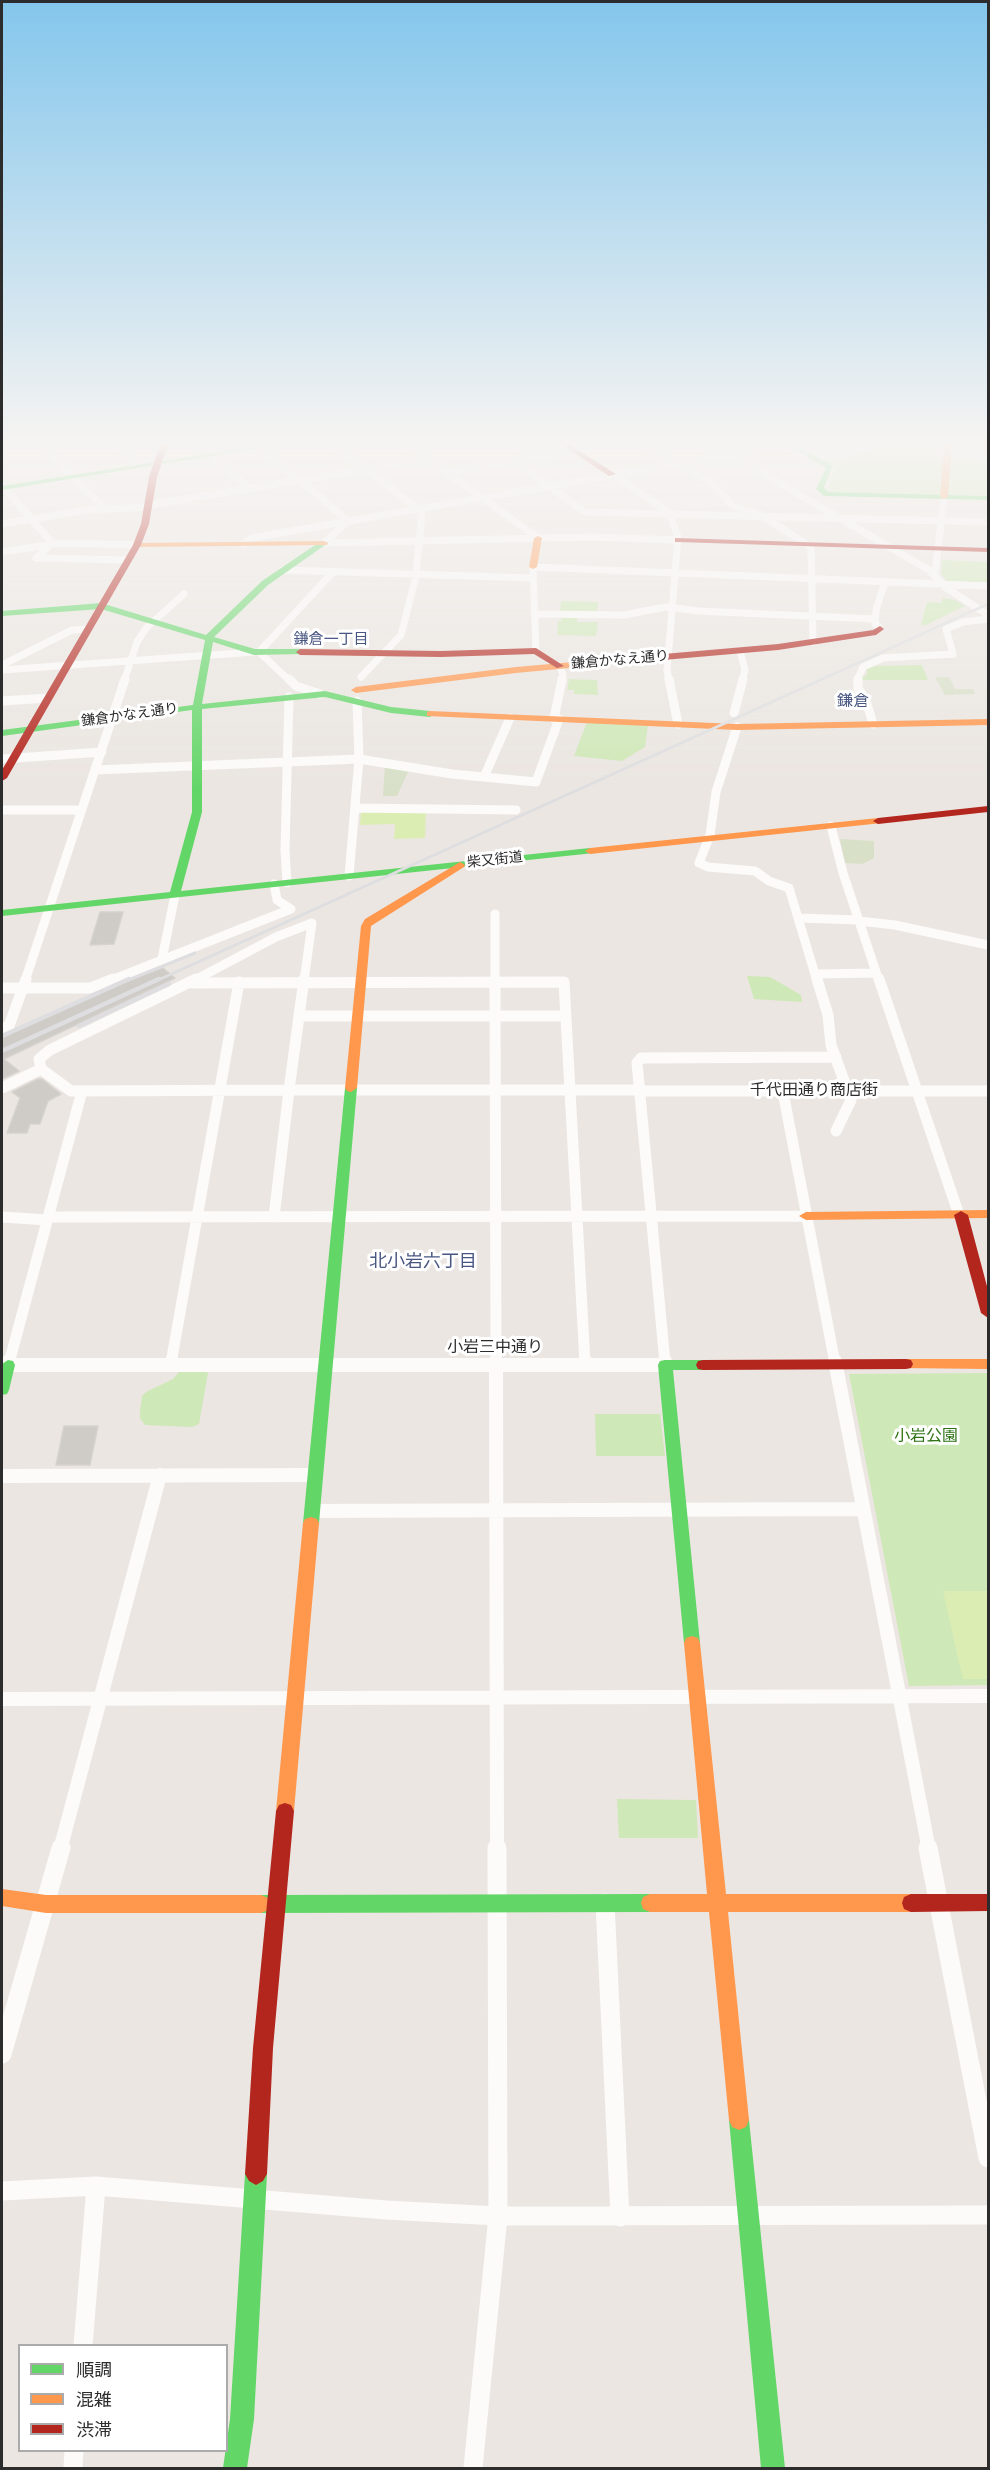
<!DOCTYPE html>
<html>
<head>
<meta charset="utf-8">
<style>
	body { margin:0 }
	#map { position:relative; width:990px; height:2470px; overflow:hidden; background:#ebe6e1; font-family:"Source Sans 3","Noto Sans JP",sans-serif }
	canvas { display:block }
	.frame { position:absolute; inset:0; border:3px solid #2c2c2c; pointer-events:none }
	.legend { position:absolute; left:18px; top:2344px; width:210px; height:108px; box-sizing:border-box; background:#fff; border:2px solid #ababab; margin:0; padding:8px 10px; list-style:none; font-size:18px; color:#2c2c2c }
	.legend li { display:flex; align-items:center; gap:12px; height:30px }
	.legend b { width:30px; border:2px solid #ababab }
</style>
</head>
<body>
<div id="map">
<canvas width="990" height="2470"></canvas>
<div class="frame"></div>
<ul class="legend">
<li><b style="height:8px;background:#63d668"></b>順調</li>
<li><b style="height:8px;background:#ff974d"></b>混雑</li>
<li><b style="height:8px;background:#b3261e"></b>渋滞</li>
</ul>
</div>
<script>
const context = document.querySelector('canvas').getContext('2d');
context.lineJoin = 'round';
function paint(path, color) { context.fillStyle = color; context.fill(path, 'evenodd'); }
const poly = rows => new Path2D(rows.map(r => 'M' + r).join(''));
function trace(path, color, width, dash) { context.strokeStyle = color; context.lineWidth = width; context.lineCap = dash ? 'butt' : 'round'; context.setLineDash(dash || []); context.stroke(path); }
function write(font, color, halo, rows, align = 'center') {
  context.font = font + ' "Source Sans 3","Noto Sans JP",sans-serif'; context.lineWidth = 6; context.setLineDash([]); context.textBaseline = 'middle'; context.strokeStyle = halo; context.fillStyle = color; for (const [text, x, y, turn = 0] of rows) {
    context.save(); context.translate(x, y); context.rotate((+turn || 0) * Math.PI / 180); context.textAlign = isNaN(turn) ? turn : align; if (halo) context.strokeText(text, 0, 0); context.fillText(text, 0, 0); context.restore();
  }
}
paint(poly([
	[883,445,940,445,939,458,988,459,988,496,835,492,827,489,835,466,823,459],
	[942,560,988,562,988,584,947,582,941,573],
	[943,598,955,600,965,606,926,625,921,625,927,602,941,603],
	[561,601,598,602,597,611,560,612],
	[561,616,577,616,577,622,598,622,596,636,557,635,558,621,561,621],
	[922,665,928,680,862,680,863,677,867,675,867,668,875,666],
	[569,679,597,680,598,695,574,694,574,690,567,690],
	[587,722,648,725,645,747,622,761,574,756],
	[747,976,770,977,801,995,802,1002,754,999],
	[204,1371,208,1373,199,1424,192,1427,145,1425,140,1418,140,1412,142,1396,146,1392,173,1379,179,1372],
	[988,1373,988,1685,909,1686,849,1374],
	[595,1414,660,1414,665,1456,596,1456],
	[617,1799,696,1800,698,1838,619,1838]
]), '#cfe8b7');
paint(poly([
	[935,677,949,677,955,689,973,689,975,694,945,695],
	[385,764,409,770,397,796,383,796],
	[840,839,874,841,874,858,862,864,845,863]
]), '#d8e0c8');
paint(poly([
	[426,811,425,838,394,839,395,824,360,825,361,812],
	[943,1591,988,1591,988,1679,963,1679]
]), '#dcedb4');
const building = poly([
	[100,912,123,912,114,944,90,945,100,912],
	[163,968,175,978,4,1059,19,1071,2,1079,2,1037,129,980,163,968],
	[38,1079,42,1079,61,1094,48,1101,40,1124,30,1124,27,1133,7,1133,20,1098,12,1092,38,1079],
	[64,1426,98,1426,90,1465,56,1465,64,1426]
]);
paint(building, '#cfccc8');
trace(building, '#d6d2ce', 1.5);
trace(poly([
	[2,445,6,445],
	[42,445,104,508],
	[117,445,140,466],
	[258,445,348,521,324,543],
	[336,445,422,512,416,576,401,635,361,677],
	[409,445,538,538],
	[644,445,711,482,733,506,759,514,811,547,813,642],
	[714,445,929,570,945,587,988,615],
	[947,453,988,457],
	[210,455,250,489],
	[809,455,837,456,876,445],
	[514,461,585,512,988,522],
	[447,472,575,450],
	[612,474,669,512,678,537,667,670,669,681],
	[2,485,52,543,36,558],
	[148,505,429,459],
	[2,524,86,510,148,507],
	[324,543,591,537,678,540],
	[243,544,252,538,785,445],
	[2,552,60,543,137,545],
	[36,558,128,560],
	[283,570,532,578],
	[935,574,944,497],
	[534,614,624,615,666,607,698,611,875,619],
	[878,626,875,624,876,610,885,582],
	[536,651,533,567,988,586],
	[740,651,745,670,742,681],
	[2,665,72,630,88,629],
	[560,666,563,675,562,681],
	[2,670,254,652],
	[124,681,137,642,146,628,184,594],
	[290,681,259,652,333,572],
	[857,681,863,667,883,658,953,654,946,629,963,622,988,619]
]), '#fcfbfa', 7);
trace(poly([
	[289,679,296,686,320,694],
	[669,679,678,724],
	[858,679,858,688,866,700,873,724],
	[2,701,48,698],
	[734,713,743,679],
	[554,719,562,679],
	[737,727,716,792,710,835,699,863,708,867,755,871,769,881,789,888,817,981],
	[2,759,102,752],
	[95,770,359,759,452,774,536,782,559,719],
	[484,777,510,718],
	[356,808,516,810],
	[2,810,81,810],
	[831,826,843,873,879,981],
	[349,876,359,759,357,701],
	[287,883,285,850,289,697],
	[495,914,495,981],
	[798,918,859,920],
	[859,921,895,925,988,945],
	[162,959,175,895],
	[815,974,876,973],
	[25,981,125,679],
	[109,981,291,909,277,900,274,884],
	[193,981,276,937,312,923,304,981]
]), '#fcfbfa', 9);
trace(poly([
	[196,979,50,1050,39,1059,41,1069,71,1091,289,1090],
	[495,979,496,1363],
	[817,979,828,1015,831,1045,851,1100,836,1131],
	[879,979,959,1215],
	[193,983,564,982,585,1363],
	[2,988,90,988,113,979],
	[299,1016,566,1016],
	[2,1029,9,1026,26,979],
	[2,1088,41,1069],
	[289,1090,639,1090],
	[289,1090,304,979],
	[639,1091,988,1091],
	[783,1092,835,1363],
	[2,1217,48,1220],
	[49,1217,806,1216],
	[274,1217,289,1090],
	[9,1363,82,1091],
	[171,1363,239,982],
	[665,1363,637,1063,641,1058,836,1057]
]), '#fcfbfa', 11);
trace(poly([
	[496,1361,497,1850],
	[585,1361,585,1365],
	[835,1361,929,1850],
	[2,1365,665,1365,665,1361],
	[8,1365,9,1361],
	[171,1365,172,1361],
	[2,1476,316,1475],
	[312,1511,863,1509],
	[2,1699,988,1696],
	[60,1850,160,1475]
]), '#fcfbfa', 14);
trace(poly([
	[928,1848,988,2158],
	[605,1903,620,2217],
	[2,2054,61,1848],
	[2,2191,96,2186,386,2210,498,2216,988,2215],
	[83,2346,96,2186],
	[73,2468,74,2450],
	[473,2468,498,2216,497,1848]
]), '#fcfbfa', 19);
paint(poly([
	[265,445,280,445,2,490,2,486,265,445],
	[787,445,794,445,833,465,824,488,829,492,988,496,988,500,824,496,816,489,826,468,787,445],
	[321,541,328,543,268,585,214,637,255,649,300,649,303,650,303,654,254,655,213,642,202,704,325,691,391,707,430,711,435,714,430,717,391,713,325,697,202,709,202,812,181,891,590,848,595,851,594,853,2,916,2,910,170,892,192,812,192,710,2,736,2,730,193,705,205,640,101,609,2,616,2,611,101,603,206,635,262,581,321,541],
	[351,1084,357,1088,319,1523,317,1527,311,1529,305,1527,303,1523,345,1088,351,1084],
	[8,1360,13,1361,15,1365,9,1390,7,1394,2,1395,2,1364,8,1360],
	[665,1360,703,1360,708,1361,710,1365,708,1369,703,1370,673,1370,700,1643,698,1648,692,1650,686,1648,684,1643,658,1365,660,1361,665,1360],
	[650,1894,657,1897,659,1903,657,1909,650,1912,261,1913,254,1910,252,1904,254,1898,261,1895,650,1894],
	[739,2110,746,2113,749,2120,785,2468,761,2468,729,2120,732,2113,739,2110],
	[256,2163,263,2167,267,2174,254,2419,247,2468,223,2468,230,2419,245,2174,249,2167,256,2163]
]), '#63d668');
paint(poly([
	[944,445,952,445,948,497,944,499,940,497,944,445],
	[538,536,542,538,537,567,533,569,529,567,534,538,538,536],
	[324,541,328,543,327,545,137,547,133,545,137,543,324,541],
	[652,655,656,658,655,660,516,673,356,693,351,690,356,687,516,667,652,655],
	[430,711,737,724,988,719,988,725,737,730,427,716,427,712,430,711],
	[878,818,883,821,882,823,590,854,585,851,590,848,878,818],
	[460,862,465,865,464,867,371,926,357,1088,351,1092,347,1091,345,1088,361,926,365,919,460,862],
	[988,1210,988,1218,806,1220,799,1216,806,1212,988,1210],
	[906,1359,988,1359,988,1369,901,1368,899,1364,901,1360,906,1359],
	[311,1517,317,1519,319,1523,294,1811,291,1817,285,1819,279,1817,276,1811,303,1523,305,1519,311,1517],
	[692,1636,698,1638,700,1643,726,1894,911,1894,918,1897,920,1903,918,1909,911,1912,728,1912,749,2120,746,2127,739,2130,732,2127,729,2120,709,1912,650,1912,643,1909,641,1903,643,1897,650,1894,707,1894,684,1643,686,1638,692,1636],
	[2,1889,46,1895,261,1895,268,1898,270,1904,268,1910,261,1913,46,1913,2,1906,2,1889]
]), '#ff974d');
paint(poly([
	[160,445,168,445,157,477,149,524,141,545,7,778,2,781,2,770,133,545,141,524,149,477,160,445],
	[562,445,570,445,616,474,609,476,562,445],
	[675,538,988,548,988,552,678,542,675,542,675,538],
	[880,626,884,629,876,635,778,650,652,661,648,658,652,655,778,644,873,630,880,626],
	[536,648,564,666,557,668,534,654,441,657,300,655,296,652,300,649,441,651,536,648],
	[988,806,988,812,878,824,873,821,878,818,988,806],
	[961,1211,968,1215,988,1290,988,1318,981,1313,954,1215,961,1211],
	[906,1359,911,1360,913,1364,911,1368,906,1369,703,1370,698,1369,696,1365,698,1361,703,1360,906,1359],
	[285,1803,291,1805,294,1811,273,2048,267,2174,263,2181,256,2185,249,2181,245,2174,253,2048,276,1811,279,1805,285,1803],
	[911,1894,988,1894,988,1911,911,1912,904,1909,902,1903,904,1897,911,1894]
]), '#b3261e');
trace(poly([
	[126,981,195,953],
	[156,981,988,604]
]), '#dedee0', 3);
trace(poly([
	[79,1026,169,984],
	[2,1036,129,979],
	[2,1051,159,979]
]), '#dedee0', 4.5);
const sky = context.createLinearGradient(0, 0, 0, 790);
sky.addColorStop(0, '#84c6ec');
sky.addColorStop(0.56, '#f6f4f2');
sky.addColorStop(1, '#f6f4f200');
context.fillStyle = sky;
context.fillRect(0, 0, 990, 790);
write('14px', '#2c2c2c', '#fff', [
	["鎌倉かなえ通り",620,661,-5],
	["鎌倉かなえ通り",130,716,-8],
	["柴又街道",495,861,-6]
]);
write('15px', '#485682', '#fff', [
	["鎌倉一丁目",331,641]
]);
write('16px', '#485682', '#fff', [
	["鎌倉",853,702]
]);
write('16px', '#2c2c2c', '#fff', [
	["千代田通り商店街",814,1091],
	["小岩三中通り",495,1348]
]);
write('16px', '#2e7214', '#fff', [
	["小岩公園",926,1437]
]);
write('18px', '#485682', '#fff', [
	["北小岩六丁目",423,1263]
]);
</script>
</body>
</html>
